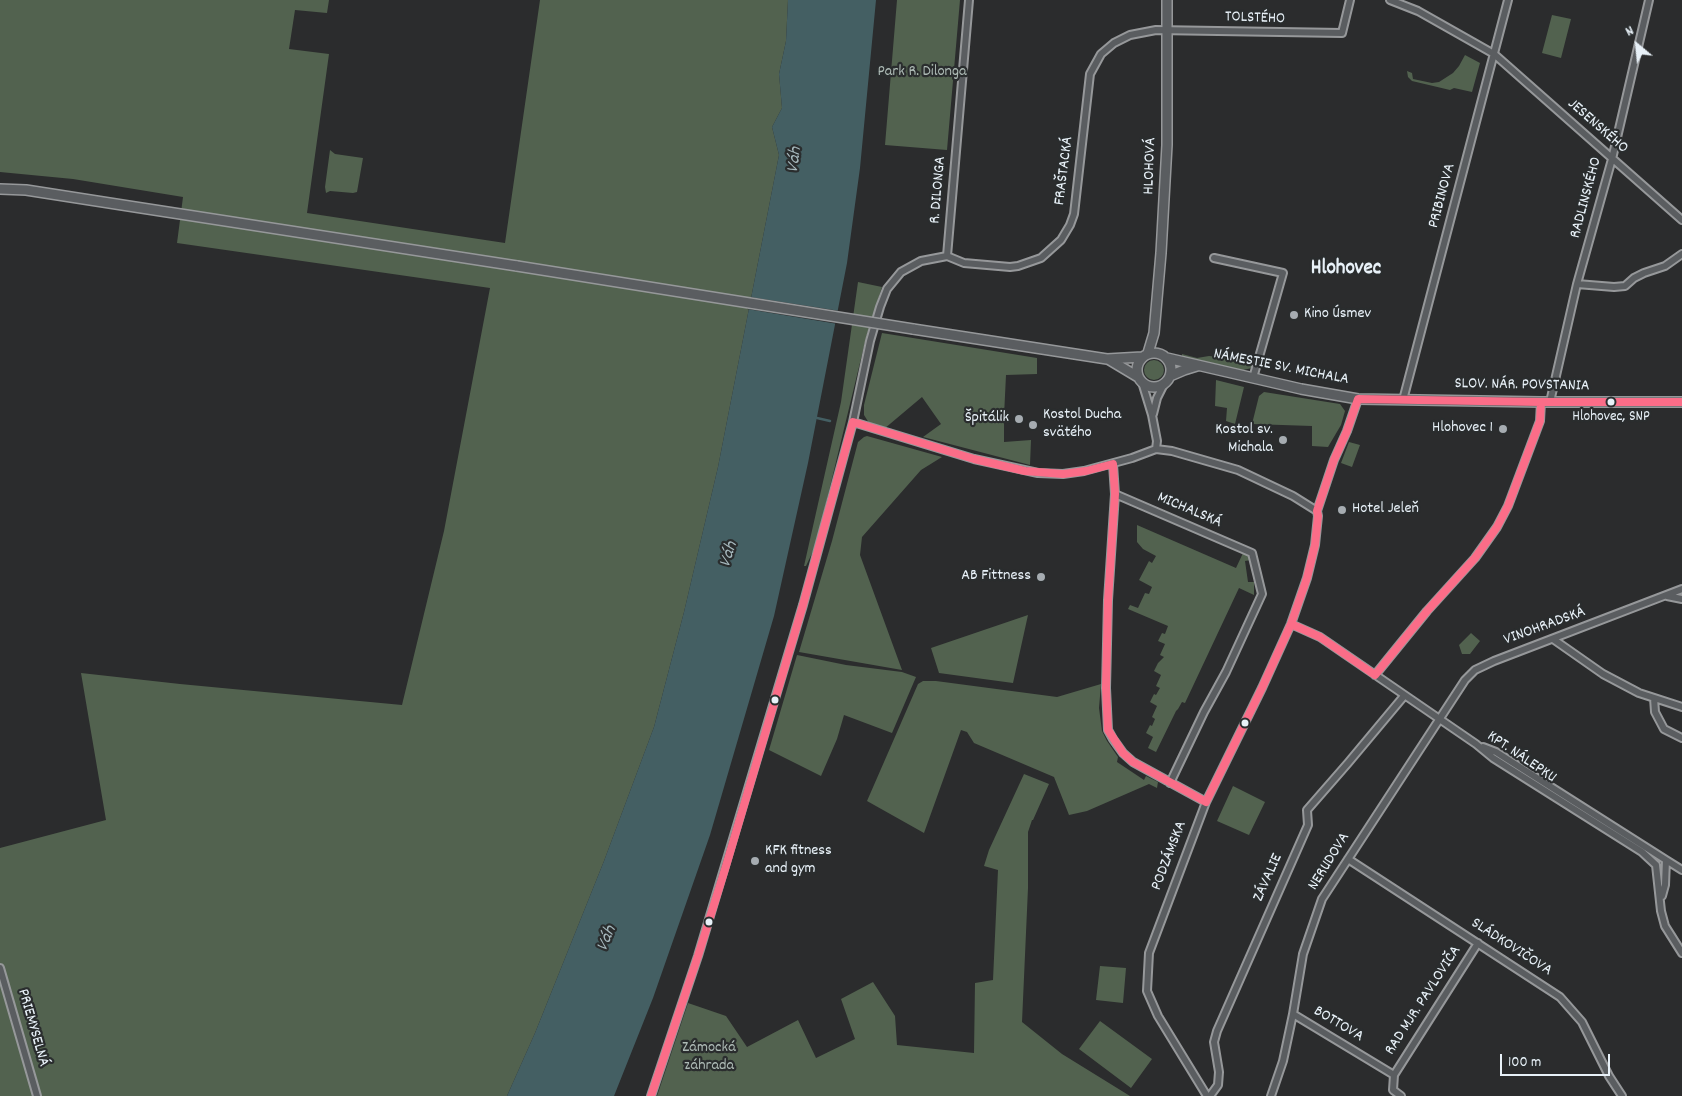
<!DOCTYPE html>
<html>
<head>
<meta charset="utf-8">
<style>
	body { margin:0 }
	#map { position:relative; width:1682px; height:1096px; overflow:hidden; background:#2b2c2d; font-family:Dekko,sans-serif }
	canvas { display:block }
	.north { position:absolute; left:1612px; top:20px; width:50px; height:50px; -webkit-text-stroke:4px #2a2d2e; paint-order:stroke; rotate:332deg; font-size:14px; font-weight:700; line-height:20px; text-align:center; color:#e8f1f8 }
	.north::after { content:''; display:block; margin:auto; width:18px; height:22px; background:#e8f1f8; clip-path:polygon(50% 0,100% 100%,50% 72%,0 100%) }
	.scale { position:absolute; left:1500px; top:1054px; width:110px; height:22px; box-sizing:border-box; border:2px solid #e8f1f8; border-top:0; padding-left:6px; font-size:15px; line-height:18px; white-space:nowrap; color:#e8f1f8; -webkit-text-stroke:4px #2a2d2e; paint-order:stroke }
</style>
</head>
<body>
<div id="map">
<canvas width="1682" height="1096"></canvas>
<div class="north">N</div>
<div class="scale">100 m</div>
</div>
<script>
const context = document.querySelector('canvas').getContext('2d');
context.lineJoin = 'round';
function paint(path, color) { context.fillStyle = color; context.fill(path, 'evenodd'); }
const poly = rows => new Path2D(rows.map(r => 'M' + r).join(''));
function trace(path, color, width, dash) { context.strokeStyle = color; context.lineWidth = width; context.lineCap = dash ? 'butt' : 'round'; context.setLineDash(dash || []); context.stroke(path); }
function write(font, color, halo, rows, align = 'center') {
  context.font = font + ' Dekko,sans-serif'; context.lineWidth = 4.5; context.setLineDash([]); context.textBaseline = 'middle'; context.strokeStyle = halo; context.fillStyle = color; for (const [text, x, y, turn = 0] of rows) {
    context.save(); context.translate(x, y); context.rotate((+turn || 0) * Math.PI / 180); context.textAlign = isNaN(turn) ? turn : align; if (halo) context.strokeText(text, 0, 0); context.fillText(text, 0, 0); context.restore();
  }
}
paint(poly([
	[0,0,329,0,327,13,295,10,289,49,329,54,307,213,505,243,540,0,788,0,786,41,779,74,782,108,772,127,779,155,718,467,684,612,654,727,604,861,535,1033,507,1096,0,1096,0,848,106,820,81,673,180,684,402,705,444,531,490,288,177,243,183,197,73,179,0,172],
	[897,0,960,0,947,150,885,145],
	[1552,15,1571,19,1561,58,1542,53],
	[1465,55,1480,63,1472,92,1454,88,1450,90,1412,81,1408,77,1407,71,1412,73,1413,79,1432,83,1439,82,1453,73,1459,66],
	[330,150,335,154,363,158,357,192,353,193,330,191,326,193,325,187],
	[858,282,882,287,866,338,820,528,815,547,806,566,804,566,841,402],
	[882,333,1037,358,1037,374,1006,375,1004,416,1004,442,1031,440,1030,465,923,437,941,424,922,397,884,429,869,423,864,415,864,405],
	[1182,354,1197,358,1209,356,1255,361,1252,368,1243,370,1182,358],
	'1144 370a10 10 0 1 1 20 0a10 10 0 1 1-20 0Z',
	[1216,380,1244,387,1235,424,1226,421,1227,408,1215,406],
	[1264,392,1340,404,1345,411,1341,425,1328,447,1312,446,1312,426,1252,424,1259,396],
	[867,436,942,457,921,470,862,537,860,555,902,670,799,652,832,541,858,442,864,437],
	[1349,442,1360,445,1352,467,1341,463],
	[1137,525,1236,568,1243,553,1250,556,1251,560,1245,561,1248,582,1254,582,1254,595,1239,588,1185,703,1182,702,1178,709,1176,711,1156,752,1148,748,1153,737,1146,733,1150,725,1152,726,1155,719,1152,717,1157,706,1150,702,1154,694,1156,695,1160,688,1156,686,1161,675,1154,671,1158,663,1164,657,1160,655,1165,644,1158,641,1162,633,1165,634,1168,626,1128,609,1130,605,1138,608,1145,593,1149,594,1152,587,1139,580,1149,561,1152,563,1156,556,1143,549,1137,542],
	[1028,615,1013,683,939,673,931,648],
	[1471,633,1480,641,1470,654,1462,654,1459,645],
	[797,655,846,665,902,672,916,677,892,733,844,715,837,739,821,776,769,750],
	[923,681,936,681,1057,697,1101,684,1099,708,1102,731,1107,741,1118,757,1117,762,1144,780,1146,776,1158,782,1157,788,1149,784,1087,811,1069,815,1054,777,974,743,967,732,961,730,924,833,867,801,918,684],
	[1024,774,1049,784,1033,820,1032,820,1028,832,1028,888,1022,1022,1062,1054,1130,1096,657,1096,688,1003,726,1016,747,1047,798,1020,816,1058,855,1039,841,999,873,982,895,1016,897,1045,974,1053,975,983,993,980,998,870,984,866,989,850],
	[1233,786,1265,802,1249,835,1217,821],
	[1100,966,1126,968,1123,1003,1096,1000],
	[1100,1021,1152,1059,1131,1088,1079,1049]
]), '#52624f');
paint(poly([
	[788,0,876,0,860,168,847,263,808,463,774,616,710,835,653,998,614,1096,507,1096,535,1033,604,861,654,727,684,612,718,467,779,155,772,127,782,108,779,74,786,41]
]), '#445f63');
paint(poly([
	[750,297,840,311,838,324,747,309]
]), '#2b2c2d');
trace(poly([
	[817,418,830,421]
]), '#445f63', 2.5);
const minor = poly([
	[1390,0,1418,11,1494,54,1682,220],
	[947,256,964,263,1010,267,1018,266,1041,258,1061,240,1070,225,1074,214,1090,74,1101,54,1114,43,1130,35,1156,30,1342,33,1350,0],
	[1214,258,1283,273,1253,378],
	[1577,284,1614,287,1625,286,1634,278,1644,273,1665,266,1682,254],
	[1142,382,1152,415,1157,441,1156,449],
	[1403,400,1508,0],
	[1550,402,1577,284,1612,159,1649,0],
	[1153,414,1157,398,1164,384],
	[853,422,974,459,1038,473,1063,474,1084,471,1132,458,1156,449,1172,451,1238,470,1293,496,1317,511],
	[1113,464,1115,494,1108,600,1106,688,1108,730,1113,739,1123,753,1133,762,1206,802],
	[1115,494,1252,553,1262,594,1226,672,1204,712,1170,783],
	[1667,596,1682,599],
	[1291,624,1320,637,1476,744,1493,758,1642,852,1656,865,1661,911,1665,926,1682,953],
	[1553,639,1603,674,1639,693,1682,707],
	[1375,675,1427,611,1475,558,1497,527,1508,506,1540,421,1541,402],
	[1654,698,1655,712,1664,729,1682,738],
	[1483,747,1496,752,1666,860,1665,885,1662,896],
	[1348,859,1560,997,1582,1022,1609,1076,1622,1096],
	[1666,860,1682,870],
	[0,968,37,1096],
	[1293,1014,1394,1075],
	[1394,1075,1478,943],
	[1394,1075,1393,1090,1401,1096],
	[651,1096,698,956,803,605,853,422,870,341,880,307,887,289,901,272,921,261,947,256,969,0],
	[1207,1096,1158,1016,1147,991,1149,953,1206,802,1262,688,1291,624,1307,578,1315,545,1318,516,1317,511,1334,460,1347,431,1358,399],
	[1210,1096,1218,1085,1219,1072,1214,1042,1217,1031,1308,825,1307,810,1348,763,1404,696],
	[1271,1096,1283,1061,1293,1014,1303,954,1322,899,1465,680,1475,670,1494,661,1682,589]
]);
const secondary = poly([
	[0,189,26,190,135,207,517,266],
	[913,329,1107,359,1142,357],
	'1137 370a17 17 0 1 1 34 0a17 17 0 1 1-34 0Z',
	[1148,353,1154,333,1161,253,1167,145,1167,0],
	[1167,358,1301,389,1358,399,1541,402,1682,402],
	[1108,359,1138,377],
	[1170,376,1184,370,1197,366]
]);
trace(minor, '#96989a', 10);
trace(secondary, '#96989a', 12);
trace(minor, '#5a5d60', 6);
trace(secondary, '#5a5d60', 9);
const secondaryBridge = poly([
	[517,266,913,329]
]);
trace(secondaryBridge, '#96989a', 12, []);
trace(secondaryBridge, '#5a5d60', 9);
trace(poly([
	[1291,624,1320,637,1375,675,1427,611,1475,558,1497,527,1508,506,1540,421,1541,402],
	[651,1096,698,956,726,866,803,605,853,422,974,459,1025,471,1063,474,1086,471,1113,464,1115,494,1108,600,1106,688,1108,730,1123,753,1133,762,1206,802,1262,688,1291,624,1307,578,1315,545,1318,516,1317,511,1334,460,1347,431,1358,399,1541,402,1682,402]
]), '#fb6d88', 8);
for (const [x, y, r, color] of [
	[1294,315,5,"#a6acb1"],
	[1611,402,4.5,"#e8f1f8"],
	[1019,419,5,"#a6acb1"],
	[1033,425,5,"#a6acb1"],
	[1503,429,5,"#a6acb1"],
	[1283,440,5,"#a6acb1"],
	[1342,510,5,"#a6acb1"],
	[1041,577,5,"#a6acb1"],
	[775,700,4.5,"#e8f1f8"],
	[1245,723,4.5,"#e8f1f8"],
	[755,861,5,"#a6acb1"],
	[709,922,4.5,"#e8f1f8"]
]) { const dot = new Path2D(); dot.arc(x, y, r, 0, 2 * Math.PI); context.fillStyle = color; context.fill(dot); trace(dot, '#2a2d2e', 2); }
write('15px', '#e8f1f8', '#2a2d2e', [
	["Hlohovec, SNP",1611,418]
]);
write('16px', '#e8f1f8', '#2a2d2e', [
	["TOLSTÉHO",1255,19,2],
	["JESENSKÉHO",1597,127,41],
	["HLOHOVÁ",1151,166,-88],
	["FRAŠTACKÁ",1065,171,-83],
	["R. DILONGA",939,190,-85],
	["PRIBINOVA",1443,196,-75],
	["RADLINSKÉHO",1587,198,-75],
	["NÁMESTIE SV. MICHALA",1281,368,11],
	["SLOV. NÁR. POVSTANIA",1522,386,1],
	["MICHALSKÁ",1189,511,23],
	["VINOHRADSKÁ",1545,627,-20],
	["KPT. NÁLEPKU",1521,758,34],
	["PODZÁMSKA",1170,856,-69],
	["NERUDOVA",1330,862,-58],
	["ZÁVALIE",1269,878,-66],
	["SLÁDKOVIČOVA",1511,948,33],
	["RAD MJR. PAVLOVIČA",1424,1001,-57],
	["BOTTOVA",1338,1025,31],
	["PRIEMYSELNÁ",32,1028,74]
]);
write('16px', '#aebbb6', '#2a2d2e', [
	["Park R. Dilonga",922,73],
	["Zámocká",709,1049],
	["záhrada",709,1067]
]);
write('16px', '#e8f1f8', '#2a2d2e', [
	["Kino Úsmev",1304,315],
	["Kostol Ducha",1043,416],
	["svätého",1043,434],
	["Špitálik",1009,419,"right"],
	["Hlohovec 1",1493,429,"right"],
	["Kostol sv.",1273,431,"right"],
	["Michala",1273,449,"right"],
	["Hotel Jeleň",1352,510],
	["AB Fittness",1031,577,"right"],
	["KFK fitness",765,852],
	["and gym",765,870]
], 'left');
write('italic 18px', '#a7b9be', '#2a2d2e', [
	["Váh",796,160,-83],
	["Váh",730,555,-73],
	["Váh",608,939,-67]
]);
write('bold 21px', '#e8f1f8', '#2a2d2e', [
	["Hlohovec",1346,270]
]);
</script>
</body>
</html>
